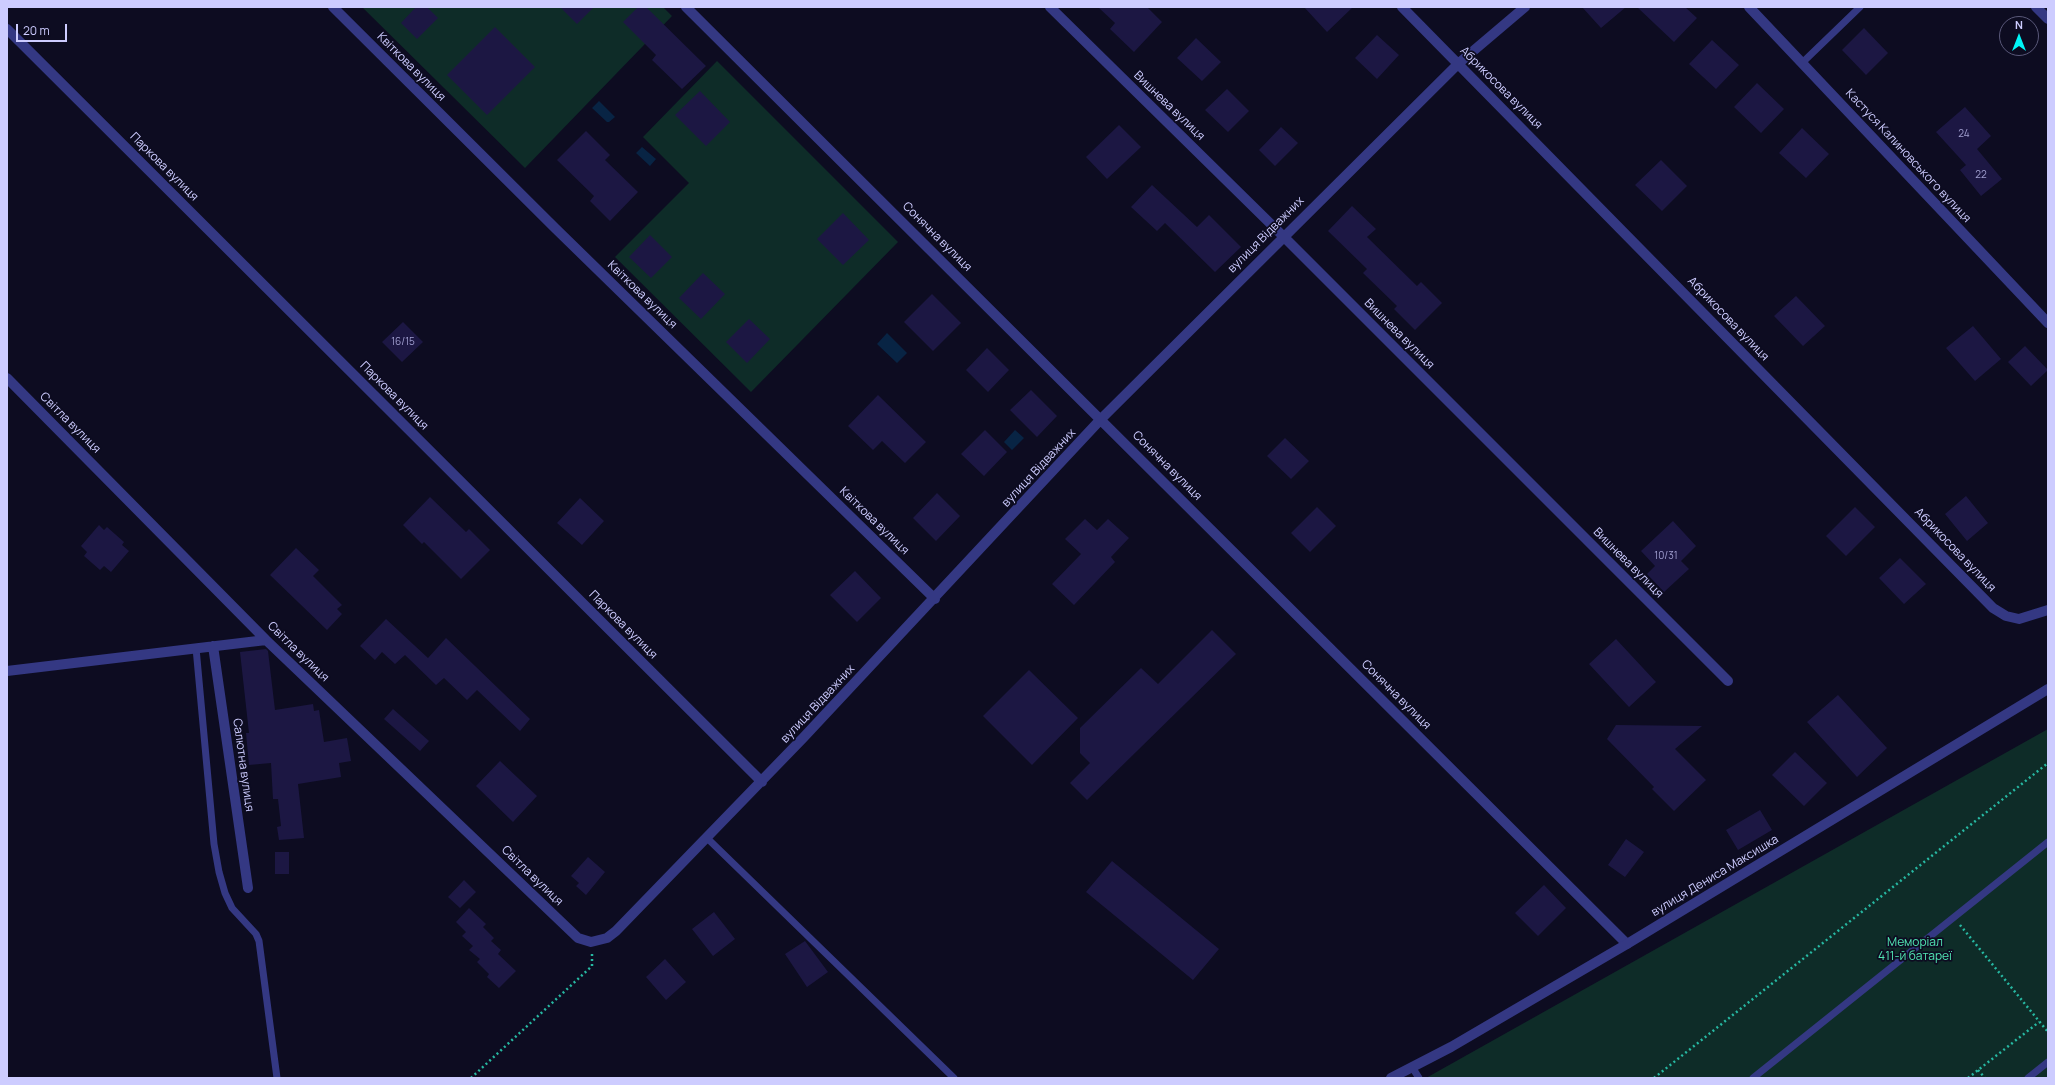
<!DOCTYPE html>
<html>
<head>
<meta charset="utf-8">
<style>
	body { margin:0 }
	#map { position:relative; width:2055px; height:1085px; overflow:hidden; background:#0d0c21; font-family:Manrope,sans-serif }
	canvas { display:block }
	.frame { position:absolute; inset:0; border:8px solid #cdccff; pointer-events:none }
	.north { position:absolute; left:1999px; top:16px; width:40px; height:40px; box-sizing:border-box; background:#0d0c21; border:1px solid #5a597a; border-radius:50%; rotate:0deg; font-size:11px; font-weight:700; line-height:16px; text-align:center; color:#cdccff }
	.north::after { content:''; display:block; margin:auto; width:14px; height:18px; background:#00f5f7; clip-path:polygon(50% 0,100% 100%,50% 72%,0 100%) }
	.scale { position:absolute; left:16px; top:24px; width:51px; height:18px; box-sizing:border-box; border:2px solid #cdccff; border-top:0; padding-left:5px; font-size:12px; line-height:14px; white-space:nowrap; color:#cdccff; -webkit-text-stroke:3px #0d0c21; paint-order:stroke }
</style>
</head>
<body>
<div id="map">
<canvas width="2055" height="1085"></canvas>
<div class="frame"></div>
<div class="north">N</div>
<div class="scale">20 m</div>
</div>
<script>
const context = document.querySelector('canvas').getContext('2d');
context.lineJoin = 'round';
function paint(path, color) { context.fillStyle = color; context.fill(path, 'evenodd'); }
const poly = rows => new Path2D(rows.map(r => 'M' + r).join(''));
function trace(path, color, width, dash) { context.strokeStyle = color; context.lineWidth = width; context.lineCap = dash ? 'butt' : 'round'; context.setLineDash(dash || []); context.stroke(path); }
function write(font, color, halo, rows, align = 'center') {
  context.font = font + ' Manrope,sans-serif'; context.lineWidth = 3.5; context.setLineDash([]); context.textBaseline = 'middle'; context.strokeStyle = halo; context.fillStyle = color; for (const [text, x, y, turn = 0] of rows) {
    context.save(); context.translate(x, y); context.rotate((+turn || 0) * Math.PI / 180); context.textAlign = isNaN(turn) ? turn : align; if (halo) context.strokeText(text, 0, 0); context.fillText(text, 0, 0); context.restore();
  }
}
paint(poly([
	[362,7,663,7,672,16,525,168],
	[717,61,898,242,751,392,615,257,689,183,643,137],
	[2048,729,2048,1078,1426,1078]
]), '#0e2c28');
paint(poly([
	[599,101,615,117,609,122,607,122,592,108],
	[642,147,656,159,650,166,636,153],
	[887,333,907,353,897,363,877,344],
	[1015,430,1024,438,1012,450,1004,442]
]), '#082444');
paint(poly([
	[416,7,427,7,438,18,417,39,401,23],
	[560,7,594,7,577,24],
	[638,7,646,7,706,66,682,89,652,60,656,55,623,22],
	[1098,7,1147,7,1162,22,1134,52,1110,29,1115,23],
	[1304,7,1353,7,1327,32],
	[1582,7,1626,7,1601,28],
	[1637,7,1685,7,1697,18,1674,42],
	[495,27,535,67,487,115,447,75],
	[1864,28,1888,53,1866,75,1842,50],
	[1377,35,1399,55,1377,79,1355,58],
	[1196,38,1221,62,1202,81,1177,58],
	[1712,40,1739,65,1716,89,1689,64],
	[1757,83,1784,109,1761,133,1734,107],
	[1227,89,1249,111,1228,132,1205,110],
	[700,91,730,122,706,146,675,115],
	[1965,107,1991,136,1977,149,2002,179,1981,196,1960,170,1966,165,1936,132],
	[1119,125,1141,147,1107,179,1086,157],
	[1281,127,1298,143,1275,166,1259,150],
	[1802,128,1829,154,1806,178,1779,153],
	[586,131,610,155,605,160,638,192,610,221,590,201,594,196,557,160],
	[1661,160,1687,186,1662,211,1635,185],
	[1152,185,1197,227,1209,215,1241,247,1215,272,1165,223,1157,231,1131,207],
	[1352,206,1376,229,1367,237,1417,286,1421,282,1442,303,1415,330,1394,309,1397,306,1363,273,1367,269,1328,231],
	[843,213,869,240,843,265,817,239],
	[650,235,672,257,651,278,629,257],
	[703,273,725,294,701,319,679,298],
	[932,294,961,323,933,351,904,322],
	[1796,296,1825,326,1803,346,1774,316],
	[749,319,770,339,747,363,726,342],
	[403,322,423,342,402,362,382,342],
	[1973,326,2001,359,1975,381,1946,348],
	[2025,346,2048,370,2031,386,2008,362],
	[987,348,1009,370,988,392,966,370],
	[1031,390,1057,416,1037,437,1010,410],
	[878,395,926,442,905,463,882,441,873,450,848,426],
	[985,430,1007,452,984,476,961,454],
	[1285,438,1309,461,1291,479,1267,456],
	[937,493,960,516,936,541,913,518],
	[1966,496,1988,523,1967,541,1945,514],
	[430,497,466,532,469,529,490,550,461,579,424,542,422,544,403,525],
	[580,498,604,521,582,545,557,523],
	[1317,507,1336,526,1310,552,1291,533],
	[1855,507,1875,527,1846,556,1826,536],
	[1085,519,1097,530,1108,519,1129,538,1111,557,1115,562,1074,605,1052,584,1081,554,1065,539],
	[1673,521,1696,546,1681,561,1689,569,1664,592,1647,574,1655,566,1641,551],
	[99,525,104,530,107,527,124,542,122,545,129,551,111,572,104,566,100,570,84,556,87,552,81,546],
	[296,548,319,570,313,576,342,605,337,609,342,614,327,630,270,575],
	[1900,558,1926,584,1904,604,1879,578],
	[855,571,881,598,857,622,830,595],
	[386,619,428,658,446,638,530,719,520,731,477,690,467,700,444,678,436,685,405,655,395,664,382,652,375,660,360,646],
	[1212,630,1236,654,1087,800,1070,783,1090,763,1080,753,1080,728,1141,668,1158,684],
	[1616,639,1656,682,1629,707,1589,664],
	[266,649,268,651,275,710,313,704,314,711,319,710,324,742,347,738,351,761,339,763,341,777,298,784,304,838,279,840,277,827,281,826,278,799,273,799,271,763,249,765,246,733,249,733,240,652],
	[1029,670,1078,718,1032,765,983,716],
	[1838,695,1887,748,1857,777,1807,722],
	[393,709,429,741,420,751,384,719],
	[1616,725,1702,726,1675,749,1706,780,1674,811,1652,789,1654,787,1607,739],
	[1795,752,1827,783,1804,806,1772,775],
	[500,761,537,796,513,822,476,786],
	[1760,810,1772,830,1738,850,1726,830],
	[1626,839,1644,852,1625,877,1608,865],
	[275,852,289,852,289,874,275,874],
	[588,857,605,872,586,895,576,886,579,883,571,876],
	[1112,861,1219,949,1193,980,1086,892],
	[464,880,476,892,460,908,448,897],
	[1544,885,1566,908,1538,936,1515,913],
	[469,908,486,924,483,927,494,938,491,941,501,950,498,954,516,971,499,988,487,977,489,974,477,962,480,959,469,950,473,946,462,936,466,932,456,922],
	[714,912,735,939,713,956,692,929],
	[805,941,828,972,807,987,785,954],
	[665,959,686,982,666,1000,646,977]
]), '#1c1743');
trace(poly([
	[1960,925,2048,1032],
	[1978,1070,1985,1078],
	[471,1078,592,966,592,954],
	[1654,1078,2048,763],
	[1968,1078,2039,1022]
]), '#27b8a2', 2.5, [2, 3]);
trace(poly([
	[1802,63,1860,7],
	[196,648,214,844,219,872,225,893,232,908,256,934,259,941,277,1078],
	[707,838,954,1078],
	[1412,1067,1419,1078],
	[1753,1078,2048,842],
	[2028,1078,2048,1062]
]), '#343883', 7);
trace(poly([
	[333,7,555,228,935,599],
	[686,7,1627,944],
	[1050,7,1283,236,1728,681],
	[1402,7,1993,608,2006,616,2019,619,2048,610],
	[2036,7,2048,19],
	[7,29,762,782],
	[7,378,266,640,578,938,591,942,607,938,616,931,803,738,1101,419,1459,63,1525,7],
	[213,646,248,888],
	[7,671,266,640]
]), '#343883', 10);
trace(poly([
	[1749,7,2048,323],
	[1391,1078,1451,1047,1627,944,2048,689]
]), '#343883', 10);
write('10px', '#a19fd0', null, [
	["24",1964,134],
	["22",1981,175],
	["16/15",403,342],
	["10/31",1666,556]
]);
write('12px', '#cdccff', '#0d0c21', [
	["Квіткова вулиця",411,67,45],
	["Абрикосова вулиця",1501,88,45],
	["Вишнева вулиця",1169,106,44],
	["Кастуся Калиновського вулиця",1908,156,47],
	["Паркова вулиця",164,167,45],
	["вулиця Відважних",1266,235,-45],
	["Сонячна вулиця",937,237,45],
	["Квіткова вулиця",642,295,44],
	["Абрикосова вулиця",1728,319,46],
	["Вишнева вулиця",1399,334,45],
	["Паркова вулиця",394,396,45],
	["Світла вулиця",70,423,45],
	["Сонячна вулиця",1167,466,45],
	["вулиця Відважних",1039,468,-47],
	["Квіткова вулиця",874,521,44],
	["Абрикосова вулиця",1955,550,46],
	["Вишнева вулиця",1628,563,45],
	["Паркова вулиця",623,625,45],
	["Світла вулиця",298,652,44],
	["Сонячна вулиця",1396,695,45],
	["вулиця Відважних",818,704,-47],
	["Салютна вулиця",243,765,82],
	["Світла вулиця",532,876,44],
	["вулиця Дениса Максишка",1715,876,-31]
]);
write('12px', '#51e6b3', '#0d0c21', [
	["Меморіал",1915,943],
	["411-й батареї",1915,957]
]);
</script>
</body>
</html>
